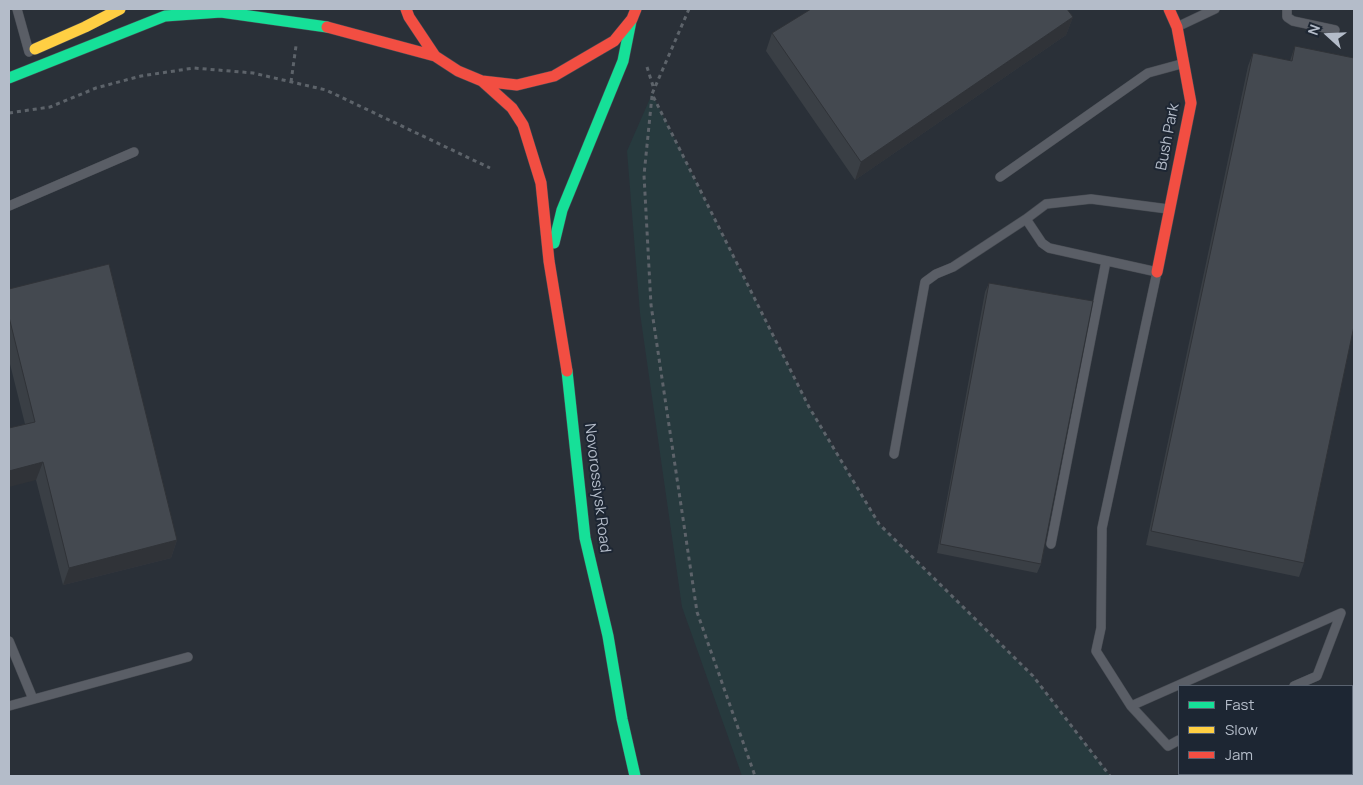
<!DOCTYPE html>
<html>
<head>
<meta charset="utf-8">
<style>
	body { margin:0 }
	#map { position:relative; width:1363px; height:785px; overflow:hidden; background:#2a3038; font-family:Manrope,sans-serif }
	canvas { display:block }
	.frame { position:absolute; inset:0; border:10px solid #b4bcc9; pointer-events:none }
	.legend { position:absolute; left:1178px; top:685px; width:175px; height:90px; box-sizing:border-box; background:#1d2633; border:1px solid #59626f; margin:0; padding:6px 9px; list-style:none; font-size:15px; color:#b4bcc9 }
	.legend li { display:flex; align-items:center; gap:10px; height:25px }
	.legend b { width:25px; border:1px solid #59626f }
	.north { position:absolute; left:1303px; top:10px; width:50px; height:50px; -webkit-text-stroke:4px #1d2633; paint-order:stroke; rotate:290deg; font-size:14px; font-weight:700; line-height:20px; text-align:center; color:#b4bcc9 }
	.north::after { content:''; display:block; margin:auto; width:18px; height:22px; background:#b4bcc9; clip-path:polygon(50% 0,100% 100%,50% 72%,0 100%) }
</style>
</head>
<body>
<div id="map">
<canvas width="1363" height="785"></canvas>
<div class="frame"></div>
<ul class="legend">
<li><b style="height:6px;background:#16e098"></b>Fast</li>
<li><b style="height:6px;background:#ffcf43"></b>Slow</li>
<li><b style="height:6px;background:#f24e42"></b>Jam</li>
</ul>
<div class="north">N</div>
</div>
<script>
const context = document.querySelector('canvas').getContext('2d');
context.lineJoin = 'round';
function paint(path, color) { context.fillStyle = color; context.fill(path, 'evenodd'); }
const poly = rows => new Path2D(rows.map(r => 'M' + r).join(''));
function trace(path, color, width, dash) { context.strokeStyle = color; context.lineWidth = width; context.lineCap = dash ? 'butt' : 'round'; context.setLineDash(dash || []); context.stroke(path); }
function write(font, color, halo, rows, align = 'center') {
  context.font = font + ' Manrope,sans-serif'; context.lineWidth = 4; context.setLineDash([]); context.textBaseline = 'middle'; context.strokeStyle = halo; context.fillStyle = color; for (const [text, x, y, turn = 0] of rows) {
    context.save(); context.translate(x, y); context.rotate((+turn || 0) * Math.PI / 180); context.textAlign = isNaN(turn) ? turn : align; if (halo) context.strokeText(text, 0, 0); context.fillText(text, 0, 0); context.restore();
  }
}
paint(poly([
	[652,94,809,407,879,524,1033,676,1110,776,742,776,682,607,640,313,627,151]
]), '#273a3e');
const lane = poly([
	[17,9,29,52],
	[1287,9,1287,17,1293,21,1335,30],
	[1179,26,1215,9],
	[1000,177,1148,73,1181,64],
	[9,206,134,152],
	[1026,219,1042,243,1049,248,1157,272,1102,528,1101,628,1096,651,1131,706,1168,746,1179,740],
	[894,454,925,282,936,274,953,267,1026,219,1046,204,1091,199,1168,209],
	[1051,544,1106,261],
	[9,641,33,699],
	[9,706,188,657],
	[1131,706,1341,613,1317,676,1294,686]
]);
const fast = poly([
	[9,78,165,16,221,12,327,27],
	[554,243,562,210,623,61,631,21],
	[567,371,585,538,608,636,622,719,635,776]
]);
const slow = poly([
	[35,49,85,27,120,9]
]);
const jam = poly([
	[406,9,409,17,435,56,458,71,482,81,517,85,554,76,614,41,632,19,636,9],
	[327,27,435,56],
	[482,81,512,108,523,125,541,183,549,261,567,371],
	[1157,272,1191,103,1177,27,1169,9]
]);
trace(lane, '#484c53', 10);
trace(fast, '#484c53', 12);
trace(slow, '#484c53', 12);
trace(jam, '#484c53', 12);
trace(poly([
	[689,9,652,94,809,407,879,524,1033,676,1110,776],
	[647,67,653,86,653,90],
	[291,82,296,46],
	[652,96,644,175,651,305,697,612,755,776],
	[9,113,50,107,96,88,141,76,194,68,253,73,326,90,490,168]
]), '#5d636a', 3, [4, 4]);
trace(lane, '#5a5e66', 9);
trace(fast, '#16e098', 11);
trace(slow, '#ffcf43', 11);
trace(jam, '#f24e42', 11);
paint(poly([
	[1073,17,1066,35,855,180,766,51,772,33],
	[1295,46,1304,563,1299,577,1146,545,1248,66,1253,53,1290,61],
	[989,283,1041,564,1037,573,937,553,985,292],
	[9,289,177,540,171,558,63,585,36,480,25,424,9,360]
]), '#3a3f45');
paint(poly([
	[1073,17,1066,35,855,180,861,162],
	[43,462,36,480,9,487,9,471],
	[177,540,171,558,63,585,69,568]
]), '#303338');
const building = poly([
	[811,9,1067,9,1073,17,861,162,772,33,811,9],
	[1295,46,1354,58,1354,326,1304,563,1151,531,1253,53,1292,61,1295,46],
	[109,264,177,540,69,568,43,462,9,471,9,428,35,422,9,317,9,289,109,264],
	[989,283,1093,301,1041,564,940,544,989,283]
]);
paint(building, '#444950');
trace(building, '#303338', 1);
write('15px', '#b4bcc9', '#1d2633', [
	["Bush Park",1168,137,-79],
	["Novorossiysk Road",597,488,83]
]);
</script>
</body>
</html>
